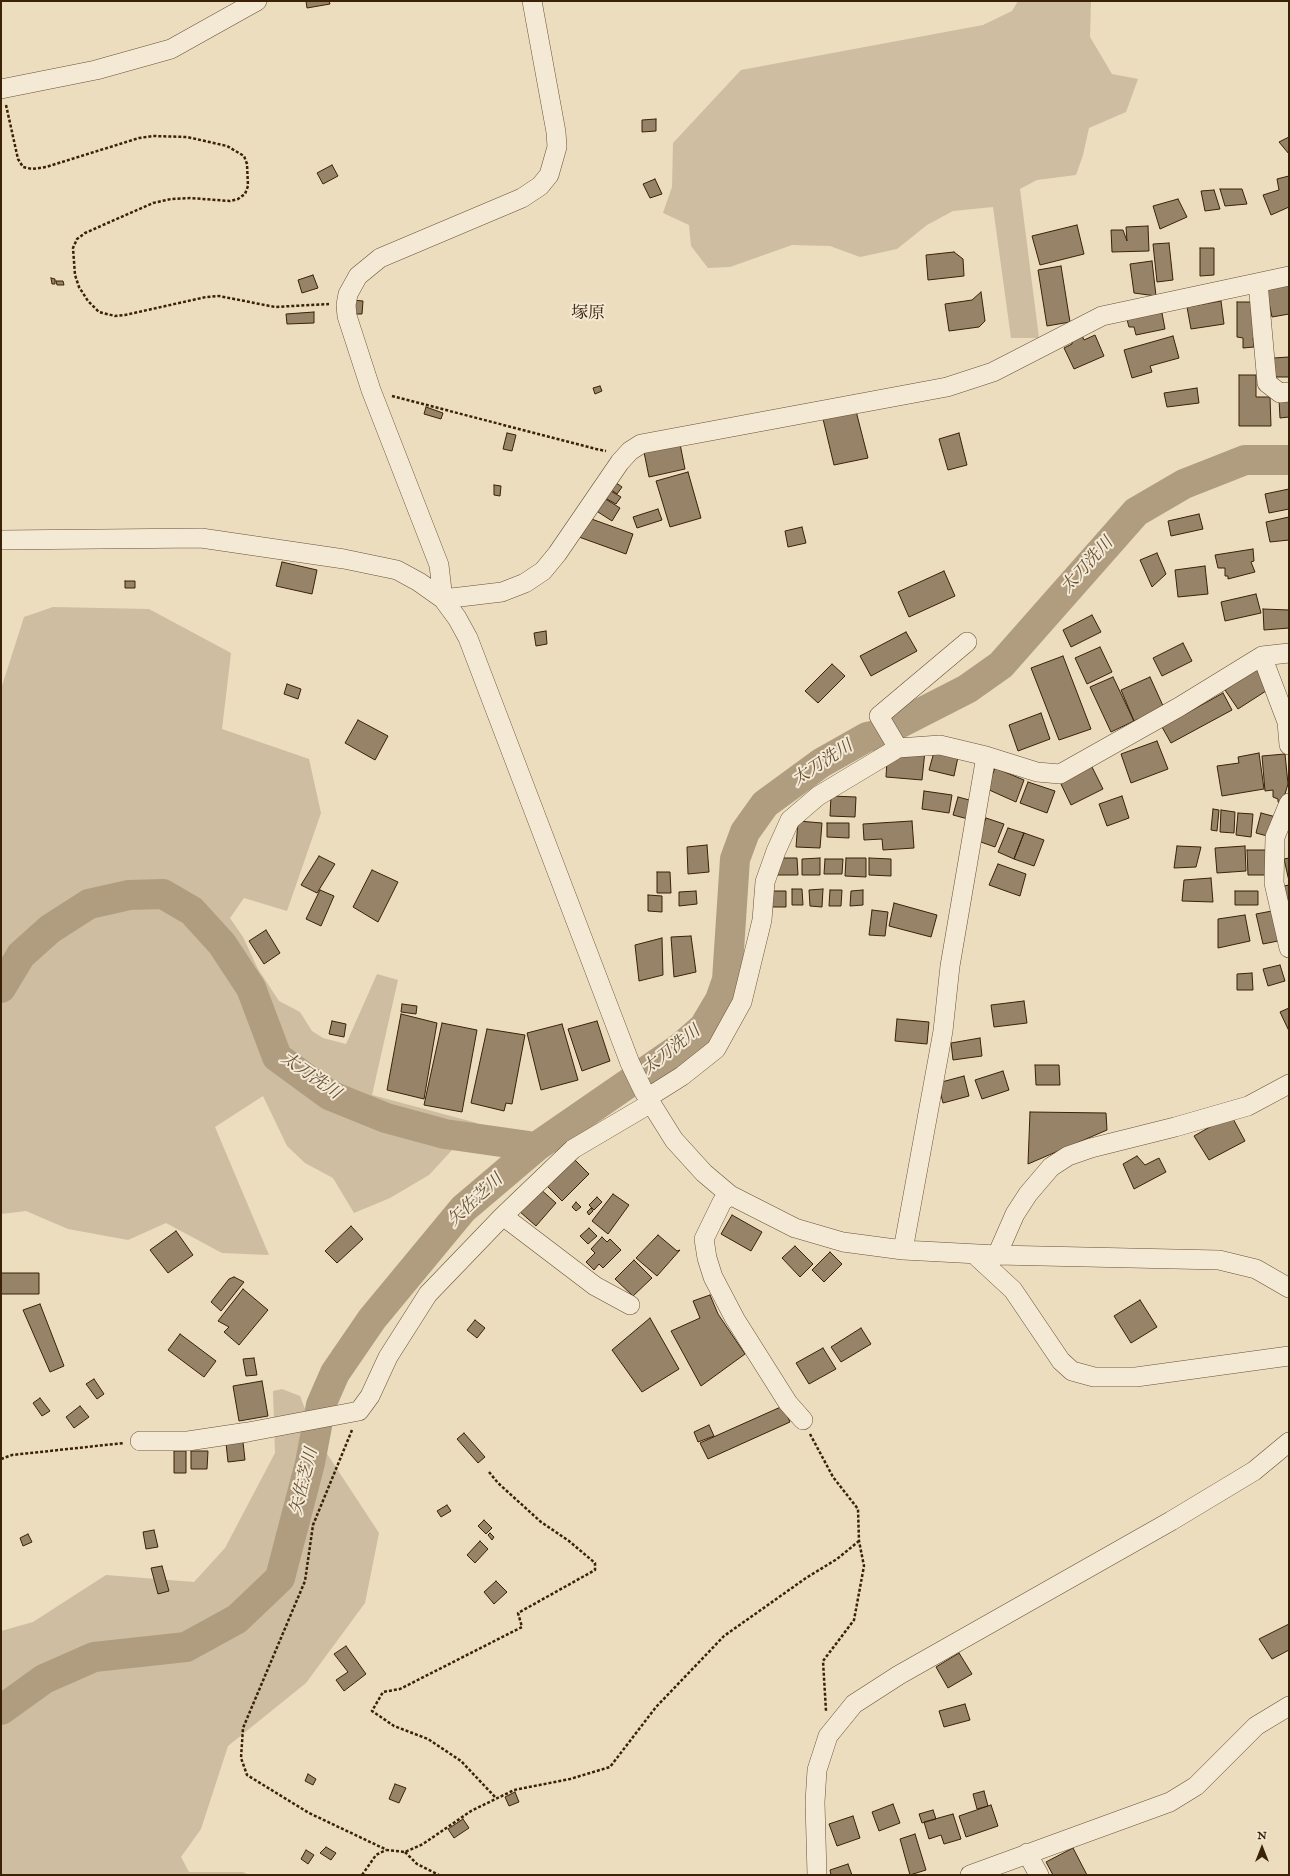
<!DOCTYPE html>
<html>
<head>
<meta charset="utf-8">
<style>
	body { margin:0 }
	#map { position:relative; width:1290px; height:1876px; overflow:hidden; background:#ecddbf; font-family:"IM FELL English",serif }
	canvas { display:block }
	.frame { position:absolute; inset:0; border:2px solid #3b2207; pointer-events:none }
	.north { position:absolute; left:1242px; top:1828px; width:40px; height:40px; -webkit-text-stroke:3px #f3e9d5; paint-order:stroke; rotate:0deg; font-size:11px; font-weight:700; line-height:16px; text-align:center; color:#3b2207 }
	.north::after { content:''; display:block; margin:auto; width:14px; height:18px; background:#3b2207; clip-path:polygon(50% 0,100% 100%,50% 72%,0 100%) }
</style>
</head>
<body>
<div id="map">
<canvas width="1290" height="1876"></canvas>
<div class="frame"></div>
<div class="north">N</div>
</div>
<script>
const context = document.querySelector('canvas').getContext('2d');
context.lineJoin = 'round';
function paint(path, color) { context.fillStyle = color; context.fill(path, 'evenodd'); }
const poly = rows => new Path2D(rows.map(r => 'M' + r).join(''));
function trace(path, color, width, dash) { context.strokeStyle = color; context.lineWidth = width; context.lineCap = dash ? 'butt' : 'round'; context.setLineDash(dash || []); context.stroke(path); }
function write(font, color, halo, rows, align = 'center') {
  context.font = font + ' "IM FELL English","Noto Serif JP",serif'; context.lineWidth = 4; context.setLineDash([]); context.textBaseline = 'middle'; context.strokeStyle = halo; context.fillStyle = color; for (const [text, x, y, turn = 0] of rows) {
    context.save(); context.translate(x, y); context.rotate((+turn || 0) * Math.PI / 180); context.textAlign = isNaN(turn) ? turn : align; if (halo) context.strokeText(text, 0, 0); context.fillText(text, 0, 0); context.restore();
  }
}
paint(poly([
	[1018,1,1091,1,1090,37,1112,74,1138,79,1126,112,1089,128,1083,155,1076,175,1037,180,1020,189,1039,338,1011,338,993,207,953,211,927,225,897,249,860,257,830,246,792,245,730,267,708,268,691,246,689,225,663,213,672,187,673,143,741,70,983,25,1012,11],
	[53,607,149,609,231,653,222,729,309,759,321,813,287,911,244,898,230,918,243,937,258,969,279,1001,300,1012,312,1031,323,1038,346,1044,377,974,398,980,372,1095,477,1123,429,1175,390,1198,354,1213,333,1178,305,1163,287,1146,263,1096,215,1127,269,1255,222,1253,166,1223,128,1240,68,1229,26,1211,1,1214,1,689,24,617],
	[282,1389,300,1396,316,1437,379,1533,365,1603,306,1683,228,1746,201,1829,181,1857,189,1872,243,1872,249,1875,1,1875,1,1631,33,1622,106,1575,194,1582,225,1548,275,1453,273,1391]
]), '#cebda0');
trace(poly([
	[1,988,21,955,50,929,89,904,129,895,163,894,192,911,222,944,251,988,277,1057,329,1095,386,1118,445,1134,536,1147],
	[1,1710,44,1679,94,1657,186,1647,237,1619,280,1578,310,1463,321,1405,335,1373,372,1319,463,1209,536,1147,681,1047,704,1027,720,1000,727,980,735,859,745,832,765,804,821,763,867,737,877,735,967,689,1001,665,1136,512,1184,484,1245,460,1289,460]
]), '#b09d80', 30);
const building = poly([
	[306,1,329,1,330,4,307,8,306,1],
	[656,119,656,131,642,132,642,120,656,119],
	[1289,137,1289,154,1279,142,1289,137],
	[332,165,338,176,323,184,317,173,332,165],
	[1289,176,1289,207,1271,215,1263,195,1279,190,1277,179,1289,176],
	[655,179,662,194,650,198,643,184,655,179],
	[1220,189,1242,189,1247,204,1225,206,1220,189],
	[1214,190,1220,209,1205,211,1201,191,1214,190],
	[1178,199,1187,217,1160,229,1153,206,1178,199],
	[1077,225,1084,254,1040,265,1032,236,1077,225],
	[1148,226,1149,251,1112,252,1111,230,1123,230,1127,241,1126,227,1148,226],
	[1169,243,1173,280,1157,282,1153,244,1169,243],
	[1200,248,1214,248,1214,275,1200,276,1200,248],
	[954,252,963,259,964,276,928,280,926,255,954,252],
	[1152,261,1156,296,1134,293,1130,264,1152,261],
	[1061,266,1070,322,1047,326,1038,270,1061,266],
	[313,275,318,288,302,293,298,280,313,275],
	[51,278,55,279,55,284,52,284,51,278],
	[56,281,63,281,64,285,57,285,56,281],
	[1289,284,1289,314,1272,317,1266,289,1289,284],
	[981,292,985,321,979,327,949,331,945,304,972,300,981,292],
	[352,300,363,301,362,314,352,314,352,300],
	[1221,301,1224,324,1191,329,1187,307,1221,301],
	[1237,302,1255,302,1256,338,1253,338,1254,347,1243,348,1243,338,1237,337,1237,302],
	[314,312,314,323,287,324,286,314,314,312],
	[1162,313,1165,329,1136,335,1134,327,1129,327,1126,316,1162,313],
	[1081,333,1084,340,1095,335,1104,356,1074,369,1064,348,1072,344,1072,338,1081,333],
	[1173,336,1179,358,1150,366,1152,372,1132,378,1124,350,1173,336],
	[1289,357,1289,377,1274,377,1274,358,1289,357],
	[1239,375,1256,375,1256,397,1270,397,1271,426,1239,426,1239,375],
	[600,386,602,391,595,394,593,388,600,386],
	[1197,388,1199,403,1167,407,1164,393,1197,388],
	[1279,399,1289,399,1289,417,1280,418,1279,399],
	[426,407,443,413,441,419,424,414,426,407],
	[856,411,868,458,834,465,823,419,856,411],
	[507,433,516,435,512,451,503,449,507,433],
	[959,433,967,465,948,470,939,439,959,433],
	[680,444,685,469,649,477,644,452,680,444],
	[688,472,701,518,670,527,656,481,688,472],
	[612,480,622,487,617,494,607,487,612,480],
	[494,485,501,486,500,496,494,495,494,485],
	[1289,489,1289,509,1269,513,1265,494,1289,489],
	[609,490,621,497,616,504,605,498,609,490],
	[604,498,620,508,612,521,595,510,604,498],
	[658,509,662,520,637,528,633,517,658,509],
	[1199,514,1203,529,1171,536,1168,521,1199,514],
	[586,517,633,534,626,554,579,537,586,517],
	[1289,517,1289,540,1270,542,1266,522,1289,517],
	[802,527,806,543,788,547,785,531,802,527],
	[1253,549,1254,561,1251,562,1255,572,1228,579,1228,576,1225,576,1225,568,1218,568,1215,555,1253,549],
	[1157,553,1166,574,1152,587,1140,560,1157,553],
	[282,562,317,570,312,594,276,586,282,562],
	[1205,566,1208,594,1178,597,1175,570,1205,566],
	[944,571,955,596,909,617,898,592,944,571],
	[125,581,135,581,135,588,125,588,125,581],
	[1256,594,1261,613,1225,621,1221,602,1256,594],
	[1263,609,1289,610,1289,628,1264,630,1263,609],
	[1092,615,1101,632,1071,647,1063,630,1092,615],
	[546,631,547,644,536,646,534,633,546,631],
	[906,632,917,651,871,676,860,656,906,632],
	[1183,643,1192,661,1162,676,1153,658,1183,643],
	[1100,647,1112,672,1087,684,1075,658,1100,647],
	[1063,656,1091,729,1059,740,1031,668,1063,656],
	[832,664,845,676,818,703,805,691,832,664],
	[1256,669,1269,689,1238,709,1225,690,1256,669],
	[1113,677,1134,721,1111,732,1090,687,1113,677],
	[1150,677,1164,708,1134,721,1121,690,1150,677],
	[287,684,301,689,298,699,284,694,287,684],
	[1223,693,1232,710,1171,743,1162,727,1223,693],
	[1041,713,1050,739,1018,751,1009,725,1041,713],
	[358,720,388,736,375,760,345,743,358,720],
	[1157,741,1168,769,1131,783,1121,754,1157,741],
	[925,751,922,780,886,777,887,760,925,751],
	[934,752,958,757,954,776,929,770,934,752],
	[1259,753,1264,789,1222,796,1217,766,1239,763,1238,757,1259,753],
	[1285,754,1288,784,1282,804,1278,802,1278,799,1273,797,1273,790,1265,791,1262,756,1285,754],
	[1091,765,1103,789,1071,805,1059,780,1091,765],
	[995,768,1024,780,1016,802,987,789,995,768],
	[1028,782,1055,791,1047,813,1020,803,1028,782],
	[924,791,952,795,949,813,922,809,924,791],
	[831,796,856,797,855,817,830,816,831,796],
	[1122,796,1129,818,1107,826,1099,804,1122,796],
	[958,797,973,801,968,819,953,815,958,797],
	[1213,809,1219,810,1217,831,1211,830,1213,809],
	[1221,810,1235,812,1234,833,1220,832,1221,810],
	[1238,813,1253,814,1251,837,1236,835,1238,813],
	[1261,813,1276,817,1271,837,1256,833,1261,813],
	[986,818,1004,824,995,847,978,841,986,818],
	[798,821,822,823,820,848,796,847,798,821],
	[912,821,914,848,883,850,882,839,864,840,863,824,912,821],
	[827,823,849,823,849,838,827,837,827,823],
	[1008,828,1024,833,1014,859,998,852,1008,828],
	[1024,833,1044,840,1034,866,1014,859,1024,833],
	[707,845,709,872,688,874,687,847,707,845],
	[1177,846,1201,847,1196,867,1174,868,1177,846],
	[1245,846,1246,871,1217,873,1215,848,1245,846],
	[1247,850,1268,850,1269,875,1248,875,1247,850],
	[319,856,335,864,317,893,301,885,319,856],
	[778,858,797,858,798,875,774,875,778,858],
	[820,858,820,875,802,875,802,859,820,858],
	[846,858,866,858,866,877,845,876,846,858],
	[869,858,891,859,891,876,869,875,869,858],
	[1289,858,1289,881,1284,859,1289,858],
	[825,859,843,859,842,874,824,874,825,859],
	[998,864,1026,874,1020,896,989,885,998,864],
	[372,870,398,882,378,922,353,907,372,870],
	[657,872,670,872,671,893,657,893,657,872],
	[1211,878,1213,902,1182,901,1184,880,1211,878],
	[1289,885,1289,904,1288,904,1284,886,1289,885],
	[792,889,802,889,803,905,792,905,792,889],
	[823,889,822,907,810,906,809,890,823,889],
	[320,890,334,896,321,926,306,919,320,890],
	[830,890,842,890,841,906,829,906,830,890],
	[863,890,863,905,850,906,851,891,863,890],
	[696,891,697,904,679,906,679,892,696,891],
	[768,891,786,891,786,907,768,907,768,891],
	[1235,891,1258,891,1258,905,1235,905,1235,891],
	[648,895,662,896,662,912,648,911,648,895],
	[894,903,937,915,931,937,889,926,894,903],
	[872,910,888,912,885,936,869,935,872,910],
	[1272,911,1278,941,1263,944,1256,914,1272,911],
	[1245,915,1250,941,1218,948,1218,919,1245,915],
	[266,930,280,953,264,964,249,941,266,930],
	[691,936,696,972,674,977,671,937,691,936],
	[662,938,663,975,639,981,635,945,662,938],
	[1280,965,1285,981,1268,986,1263,969,1280,965],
	[1252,973,1253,990,1237,990,1237,974,1252,973],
	[1024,1001,1027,1023,994,1027,991,1005,1024,1001],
	[402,1004,417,1006,416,1014,401,1012,402,1004],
	[1289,1008,1289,1031,1280,1012,1289,1008],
	[401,1014,437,1023,424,1099,387,1090,401,1014],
	[897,1019,929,1022,927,1044,895,1041,897,1019],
	[332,1021,346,1024,344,1037,329,1034,332,1021],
	[597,1021,610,1061,582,1071,568,1029,597,1021],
	[442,1023,477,1030,462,1112,424,1105,442,1023],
	[562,1024,578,1080,541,1090,527,1033,562,1024],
	[487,1029,525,1035,512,1104,506,1103,504,1111,471,1103,487,1029],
	[980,1038,982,1056,953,1060,951,1043,980,1038],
	[1035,1065,1059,1065,1060,1085,1036,1085,1035,1065],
	[1003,1071,1009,1090,982,1099,975,1080,1003,1071],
	[964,1076,969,1096,943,1103,938,1083,964,1076],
	[1030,1112,1106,1113,1107,1130,1028,1164,1030,1112],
	[1231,1115,1245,1141,1209,1160,1194,1136,1231,1115],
	[1137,1156,1145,1165,1159,1158,1166,1172,1134,1189,1123,1164,1137,1156],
	[575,1160,589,1174,562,1201,547,1186,575,1160],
	[539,1188,556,1203,536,1226,519,1211,539,1188],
	[613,1194,629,1205,608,1234,592,1221,613,1194],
	[597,1197,602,1202,594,1210,589,1205,597,1197],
	[576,1202,581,1207,576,1211,572,1207,576,1202],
	[591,1208,593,1211,589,1215,587,1212,591,1208],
	[732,1215,762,1232,751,1251,721,1234,732,1215],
	[351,1226,363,1239,337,1263,325,1251,351,1226],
	[589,1228,597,1236,588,1244,580,1236,589,1228],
	[176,1231,193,1255,168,1273,150,1250,176,1231],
	[658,1235,677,1251,680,1250,657,1276,636,1258,658,1235],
	[602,1237,607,1242,610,1239,621,1250,603,1268,599,1264,594,1270,586,1262,595,1253,591,1249,602,1237],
	[795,1246,813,1264,800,1277,782,1258,795,1246],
	[830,1252,842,1264,824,1282,812,1270,830,1252],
	[634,1260,652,1278,633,1296,615,1279,634,1260],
	[1,1273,39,1273,39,1294,1,1294,1,1273],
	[234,1277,244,1282,221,1311,211,1302,229,1279,234,1277],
	[243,1289,268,1310,239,1345,224,1332,229,1327,218,1321,243,1289],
	[710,1295,718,1314,745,1354,701,1386,671,1331,700,1318,693,1301,710,1295],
	[1140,1300,1157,1327,1131,1343,1114,1316,1140,1300],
	[40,1304,64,1366,50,1372,23,1310,40,1304],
	[650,1318,679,1369,642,1392,612,1350,650,1318],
	[475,1320,485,1328,477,1338,467,1330,475,1320],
	[861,1328,871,1344,841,1362,831,1347,861,1328],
	[180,1334,216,1361,204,1377,168,1350,180,1334],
	[823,1348,836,1369,809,1384,796,1363,823,1348],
	[254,1358,257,1375,246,1376,243,1359,254,1358],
	[94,1379,104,1394,97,1399,86,1384,94,1379],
	[262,1381,268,1416,239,1421,233,1386,262,1381],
	[40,1398,50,1411,42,1416,33,1403,40,1398],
	[80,1406,89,1417,74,1428,66,1417,80,1406],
	[783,1406,790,1422,708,1459,700,1443,783,1406],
	[709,1425,714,1436,698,1442,694,1432,709,1425],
	[464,1433,485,1457,478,1463,457,1439,464,1433],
	[243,1442,245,1460,228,1462,226,1443,243,1442],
	[174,1451,186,1451,186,1473,174,1473,174,1451],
	[191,1451,208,1451,207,1469,191,1469,191,1451],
	[447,1505,451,1511,441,1517,437,1511,447,1505],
	[484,1520,492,1528,486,1534,478,1526,484,1520],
	[154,1530,158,1547,146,1549,143,1532,154,1530],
	[490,1533,494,1537,492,1540,488,1535,490,1533],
	[28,1534,32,1542,23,1546,20,1538,28,1534],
	[480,1541,488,1549,475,1563,467,1555,480,1541],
	[162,1566,169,1591,158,1594,151,1568,162,1566],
	[496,1581,507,1592,494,1604,484,1592,496,1581],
	[1289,1624,1289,1650,1272,1659,1259,1639,1289,1624],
	[346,1646,366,1674,344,1691,336,1680,348,1672,334,1654,346,1646],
	[959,1653,972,1674,948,1688,936,1667,959,1653],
	[965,1704,970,1720,944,1727,939,1711,965,1704],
	[308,1774,316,1779,313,1785,305,1781,308,1774],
	[395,1784,406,1788,399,1803,389,1799,395,1784],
	[984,1791,988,1806,977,1809,973,1794,984,1791],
	[515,1792,519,1802,509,1806,505,1797,515,1792],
	[893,1804,900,1823,879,1831,872,1812,893,1804],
	[991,1805,998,1826,966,1837,959,1816,991,1805],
	[933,1810,936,1819,922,1823,919,1814,933,1810],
	[953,1814,961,1839,944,1844,941,1835,929,1839,924,1822,953,1814],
	[853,1816,860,1838,837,1846,829,1824,853,1816],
	[463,1819,469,1828,454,1838,448,1829,463,1819],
	[915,1834,926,1870,910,1875,900,1839,915,1834],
	[326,1847,336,1853,331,1860,320,1853,326,1847],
	[1073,1848,1087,1875,1053,1875,1046,1862,1073,1848],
	[306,1850,314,1855,308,1864,301,1859,306,1850],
	[848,1864,852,1875,831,1875,830,1870,848,1864]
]);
paint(building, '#978367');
trace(building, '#3b2207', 1);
const minor = poly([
	[1,89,96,70,171,49,257,1],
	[1258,283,1267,383,1280,393,1289,392],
	[1,540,201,538,344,559,397,570,419,582,443,599,457,618,468,638,630,1063,644,1092,674,1140,704,1173,730,1195,795,1228,843,1242,903,1250,997,1255,1219,1260,1256,1269,1289,1288],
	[443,599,502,592,525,583,543,571,557,554,620,462,630,451,641,444,947,387,993,372,1102,316,1289,276],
	[443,599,439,565,371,390,347,316,346,305,348,294,358,276,380,258,522,198,540,186,549,175,557,147,556,132,532,1],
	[1262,656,1287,722,1289,745],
	[898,748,879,716,967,642],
	[1289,803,1275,837,1274,883,1289,948],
	[647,1098,682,1076,716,1049,742,1002,762,920,765,882,776,851,790,820,818,796,898,748,940,745,986,756,1037,772,1060,774,1179,707,1262,656,1289,653],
	[730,1195,722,1202,704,1239,707,1258,713,1277,735,1319,788,1403,803,1420],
	[503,1216,595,1286,630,1305],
	[903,1250,943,1031,950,966,986,756],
	[974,1254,1013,1290,1061,1361,1072,1371,1094,1377,1136,1377,1289,1356],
	[997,1255,1015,1214,1028,1194,1051,1167,1068,1156,1091,1148,1175,1127,1248,1106,1289,1084],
	[140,1441,188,1441,248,1432,359,1411,370,1396,388,1357,428,1294,503,1216,573,1149,651,1103],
	[1027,1853,1039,1875],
	[817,1875,815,1802,817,1770,828,1736,854,1704,899,1675,1171,1521,1254,1471,1289,1442],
	[970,1875,1170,1802,1196,1786,1256,1726,1289,1706]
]);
trace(minor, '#675135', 20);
trace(poly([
	[6,105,18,159,23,167,32,169,46,167,139,138,153,136,187,137,227,146,244,156,247,164,248,186,245,194,238,199,230,201,190,198,171,199,153,203,85,233,77,239,73,248,75,275,79,287,88,301,99,312,115,316,125,315,206,297,219,296,275,307,329,304],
	[392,396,596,449,606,451],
	[352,1430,313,1525,305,1581,243,1728,241,1758,247,1775,309,1813,387,1850,405,1852,423,1844,471,1811,514,1790,570,1779,610,1767,656,1707,724,1636,806,1578,837,1559,859,1541],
	[810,1434,833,1477,858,1509,859,1541,864,1566,854,1620,823,1661,826,1711],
	[1,1459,12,1455,124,1443],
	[489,1472,498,1483,541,1522,569,1541,595,1563,595,1570,518,1613,522,1627,400,1689,383,1692,372,1711,394,1726,428,1739,461,1761,496,1798],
	[405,1852,417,1864,439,1875],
	[362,1875,376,1855,386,1850]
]), '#3b2207', 2.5, [3, 2]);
trace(minor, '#f3e9d5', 19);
write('17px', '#3b2207', '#f3e9d5', [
	["塚原",588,315]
]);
write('italic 17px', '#644d31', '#f3e9d5', [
	["太刀洗川",1088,566,-48],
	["太刀洗川",823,764,-33],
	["太刀洗川",672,1051,-38],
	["太刀洗川",310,1077,35],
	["矢佐芝川",476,1201,-43],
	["矢佐芝川",305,1482,-76]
]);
</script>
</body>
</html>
